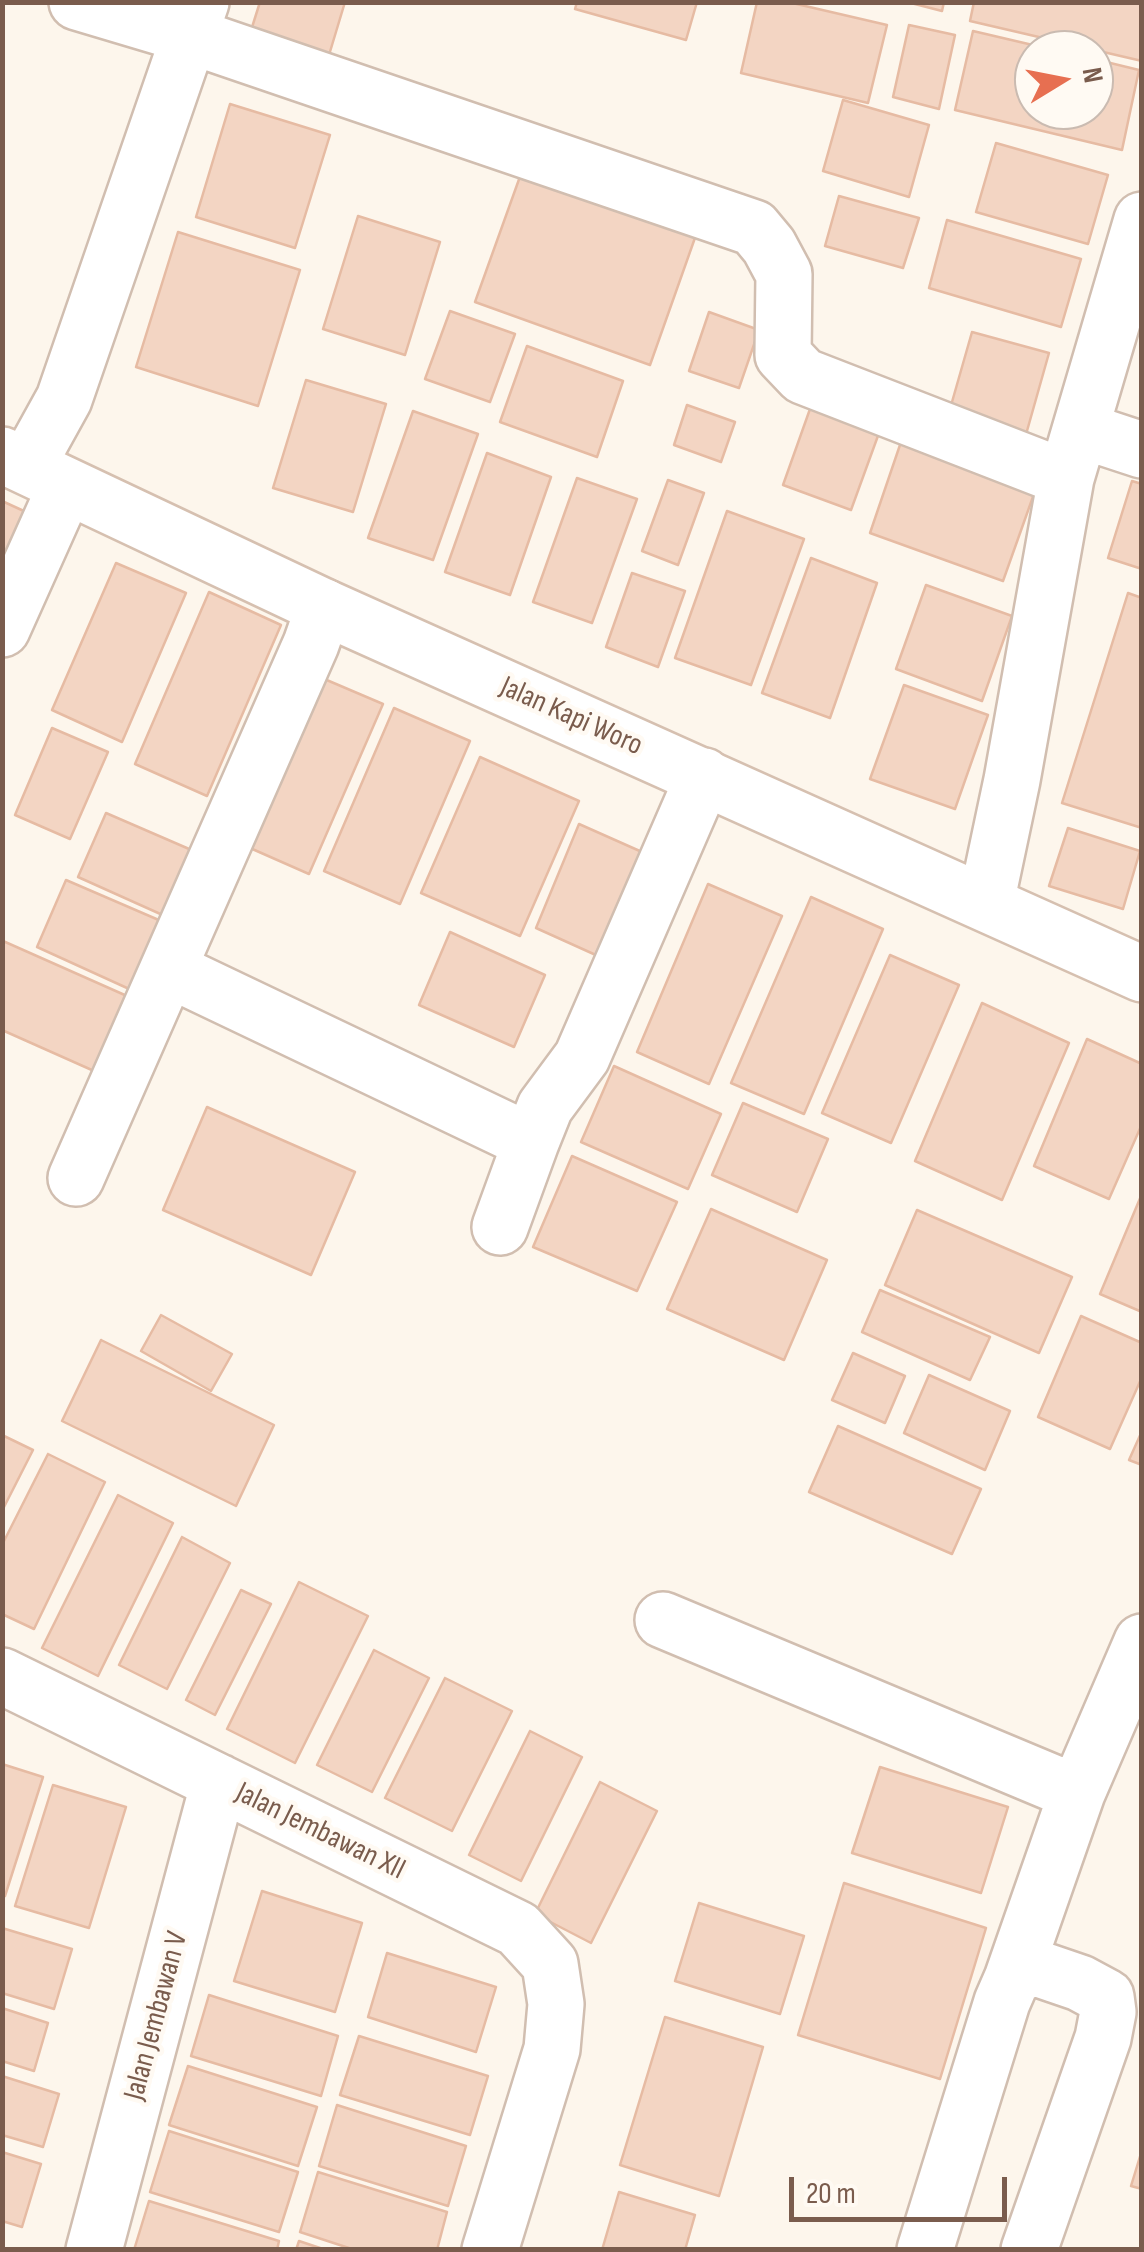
<!DOCTYPE html>
<html>
<head>
<meta charset="utf-8">
<style>
	body { margin:0 }
	#map { position:relative; width:1144px; height:2252px; overflow:hidden; background:#fdf6ec; font-family:"Sofia Sans Condensed",sans-serif }
	canvas { display:block }
	.frame { position:absolute; inset:0; border:5px solid #7a5c4d; pointer-events:none }
	.north { position:absolute; left:1014px; top:30px; width:100px; height:100px; box-sizing:border-box; background:#fffaf3; border:2px solid #cabbb1; border-radius:50%; rotate:80deg; font-size:28px; font-weight:700; line-height:40px; text-align:center; color:#7a5c4d }
	.north::after { content:''; display:block; margin:auto; width:35px; height:45px; background:#e76f51; clip-path:polygon(50% 0,100% 100%,50% 72%,0 100%) }
	.scale { position:absolute; left:789px; top:2177px; width:218px; height:45px; box-sizing:border-box; border:5px solid #7a5c4d; border-top:0; padding-left:12px; font-size:30px; line-height:35px; white-space:nowrap; color:#7a5c4d; -webkit-text-stroke:8px #fffaf3; paint-order:stroke }
</style>
</head>
<body>
<div id="map">
<canvas width="1144" height="2252"></canvas>
<div class="frame"></div>
<div class="north">N</div>
<div class="scale">20 m</div>
</div>
<script>
const context = document.querySelector('canvas').getContext('2d');
context.lineJoin = 'round';
function paint(path, color) { context.fillStyle = color; context.fill(path, 'evenodd'); }
const poly = rows => new Path2D(rows.map(r => 'M' + r).join(''));
function trace(path, color, width, dash) { context.strokeStyle = color; context.lineWidth = width; context.lineCap = dash ? 'butt' : 'round'; context.setLineDash(dash || []); context.stroke(path); }
function write(font, color, halo, rows, align = 'center') {
  context.font = font + ' "Sofia Sans Condensed",sans-serif'; context.lineWidth = 9; context.setLineDash([]); context.textBaseline = 'middle'; context.strokeStyle = halo; context.fillStyle = color; for (const [text, x, y, turn = 0] of rows) {
    context.save(); context.translate(x, y); context.rotate((+turn || 0) * Math.PI / 180); context.textAlign = isNaN(turn) ? turn : align; if (halo) context.strokeText(text, 0, 0); context.fillText(text, 0, 0); context.restore();
  }
}
const building = poly([
	[260,2,345,2,326,65,248,40,260,2],
	[577,2,697,2,686,40,575,9,577,2],
	[757,2,788,2,887,25,868,103,741,73,757,2],
	[907,2,944,2,942,11,907,2],
	[974,2,1142,2,1142,61,970,21,974,2],
	[909,25,955,35,939,109,893,97,909,25],
	[973,31,1054,50,1034,50,1034,110,1094,110,1094,59,1139,70,1122,150,955,110,973,31],
	[843,100,929,125,909,197,823,171,843,100],
	[230,104,330,135,295,248,196,217,230,104],
	[996,143,1108,175,1088,244,976,212,996,143],
	[522,171,696,235,650,365,475,302,522,171],
	[839,196,919,218,903,268,825,246,839,196],
	[358,216,440,242,405,355,323,329,358,216],
	[947,220,1081,259,1061,327,929,288,947,220],
	[178,232,300,270,258,406,136,367,178,232],
	[450,311,515,334,490,402,425,379,450,311],
	[709,312,759,330,739,388,689,371,709,312],
	[972,332,1049,353,1025,438,948,416,972,332],
	[527,346,623,381,597,457,500,422,527,346],
	[306,380,386,404,353,512,273,488,306,380],
	[687,405,735,422,721,462,674,445,687,405],
	[810,409,879,433,851,510,783,485,810,409],
	[413,411,478,434,433,560,368,538,413,411],
	[901,442,1035,491,1003,581,870,533,901,442],
	[487,453,551,477,510,595,445,572,487,453],
	[577,478,637,499,592,623,533,602,577,478],
	[668,480,704,493,678,565,642,551,668,480],
	[1132,481,1142,484,1142,569,1108,558,1132,481],
	[2,501,26,512,2,565,2,501],
	[727,511,804,539,751,685,675,658,727,511],
	[811,558,877,583,830,718,762,693,811,558],
	[116,563,186,593,122,742,52,710,116,563],
	[632,573,685,591,658,667,606,647,632,573],
	[926,585,1012,616,982,701,896,669,926,585],
	[209,592,281,625,207,796,135,764,209,592],
	[1128,593,1142,598,1142,828,1062,803,1128,593],
	[322,678,383,704,309,874,250,848,322,678],
	[904,685,988,715,955,809,870,779,904,685],
	[394,708,470,741,400,904,324,871,394,708],
	[52,728,108,752,70,839,15,815,52,728],
	[480,757,579,801,520,936,421,893,480,757],
	[106,813,203,855,176,921,78,877,106,813],
	[579,824,642,852,598,956,536,928,579,824],
	[1068,828,1140,851,1123,909,1049,886,1068,828],
	[66,880,168,924,138,993,37,947,66,880],
	[708,884,782,916,709,1084,637,1052,708,884],
	[811,897,883,929,804,1114,731,1083,811,897],
	[450,932,545,975,514,1047,419,1005,450,932],
	[3,941,145,1004,112,1079,2,1030,3,941],
	[890,955,959,985,891,1143,822,1113,890,955],
	[982,1003,1069,1043,1002,1200,915,1161,982,1003],
	[1087,1039,1142,1064,1142,1124,1109,1199,1034,1166,1087,1039],
	[614,1066,721,1114,688,1189,581,1142,614,1066],
	[743,1103,828,1139,797,1212,712,1175,743,1103],
	[207,1107,355,1172,311,1275,163,1210,207,1107],
	[572,1156,677,1202,637,1291,533,1247,572,1156],
	[1141,1196,1142,1196,1142,1312,1100,1294,1141,1196],
	[711,1209,827,1260,784,1360,667,1309,711,1209],
	[917,1210,1072,1277,1039,1353,885,1285,917,1210],
	[880,1290,990,1337,970,1380,862,1332,880,1290],
	[161,1315,232,1354,211,1391,141,1351,161,1315],
	[1081,1316,1142,1343,1142,1377,1110,1449,1038,1417,1081,1316],
	[101,1340,274,1425,236,1506,62,1421,101,1340],
	[853,1353,905,1376,885,1423,832,1400,853,1353],
	[929,1375,1010,1411,985,1470,904,1433,929,1375],
	[838,1426,981,1489,952,1554,809,1492,838,1426],
	[1142,1431,1142,1465,1129,1460,1142,1431],
	[2,1435,33,1450,2,1511,2,1435],
	[48,1454,105,1482,34,1629,2,1614,2,1545,48,1454],
	[118,1495,173,1523,98,1676,42,1648,118,1495],
	[182,1537,230,1563,167,1689,119,1665,182,1537],
	[299,1582,368,1616,295,1763,227,1729,299,1582],
	[241,1590,271,1604,215,1715,186,1700,241,1590],
	[374,1650,429,1678,372,1792,317,1765,374,1650],
	[445,1678,512,1711,452,1831,385,1798,445,1678],
	[530,1731,582,1757,521,1881,469,1855,530,1731],
	[2,1764,43,1777,5,1896,2,1896,2,1764],
	[880,1767,1008,1807,981,1893,852,1853,880,1767],
	[600,1782,657,1811,591,1943,535,1914,600,1782],
	[53,1785,126,1807,89,1928,15,1906,53,1785],
	[844,1883,986,1928,940,2079,798,2035,844,1883],
	[262,1891,362,1923,335,2012,234,1981,262,1891],
	[699,1903,804,1936,780,2014,675,1981,699,1903],
	[2,1928,72,1949,54,2009,2,1993,2,1928],
	[387,1953,496,1987,476,2052,368,2017,387,1953],
	[209,1995,338,2036,321,2096,191,2056,209,1995],
	[2,2008,48,2023,34,2071,2,2061,2,2008],
	[665,2017,763,2047,719,2196,620,2165,665,2017],
	[359,2036,488,2076,470,2135,340,2095,359,2036],
	[188,2066,317,2107,298,2166,169,2125,188,2066],
	[2,2076,59,2094,43,2147,2,2135,2,2076],
	[337,2105,466,2146,448,2206,319,2166,337,2105],
	[169,2131,298,2172,279,2232,150,2192,169,2131],
	[1142,2150,1142,2189,1131,2186,1142,2150],
	[2,2152,41,2164,22,2227,2,2221,2,2152],
	[318,2172,447,2212,437,2250,355,2250,300,2232,318,2172],
	[619,2192,695,2215,685,2250,602,2250,619,2192],
	[149,2201,279,2241,277,2250,134,2250,149,2201],
	[299,2241,326,2250,296,2250,299,2241]
]);
paint(building, '#f3d5c3');
trace(building, '#e6bba3', 2.5);
const street = poly([
	[77,2,191,36,754,228,769,246,784,274,783,355,803,376,1066,478],
	[1081,430,1142,450],
	[27,466,64,399,201,2],
	[2,629,66,486],
	[986,903,1012,780,1066,478,1142,220],
	[168,969,531,1142,545,1107,582,1057,704,776],
	[76,1178,311,644,324,607],
	[500,1227,531,1142],
	[663,1620,1077,1793,1142,1642],
	[2,1676,518,1929,550,1964,556,2004,552,2049,490,2250],
	[1012,1979,1077,1793],
	[94,2250,219,1782],
	[925,2250,1002,2002,1012,1979,1019,1973,1036,1968,1080,1983,1106,1997,1108,2012,1103,2038,1029,2250]
]);
const secondary = poly([
	[2,455,324,607,1142,974]
]);
trace(street, '#d1beb0', 60);
trace(secondary, '#d6c0b0', 60);
trace(street, '#fff', 55);
trace(secondary, '#fff', 55);
write('30px', '#7a5c4d', '#fffaf3', [
	["Jalan Kapi Woro",571,717,24],
	["Jalan Jembawan XII",320,1832,26],
	["Jalan Jembawan V",157,2016,-75]
]);
</script>
</body>
</html>
